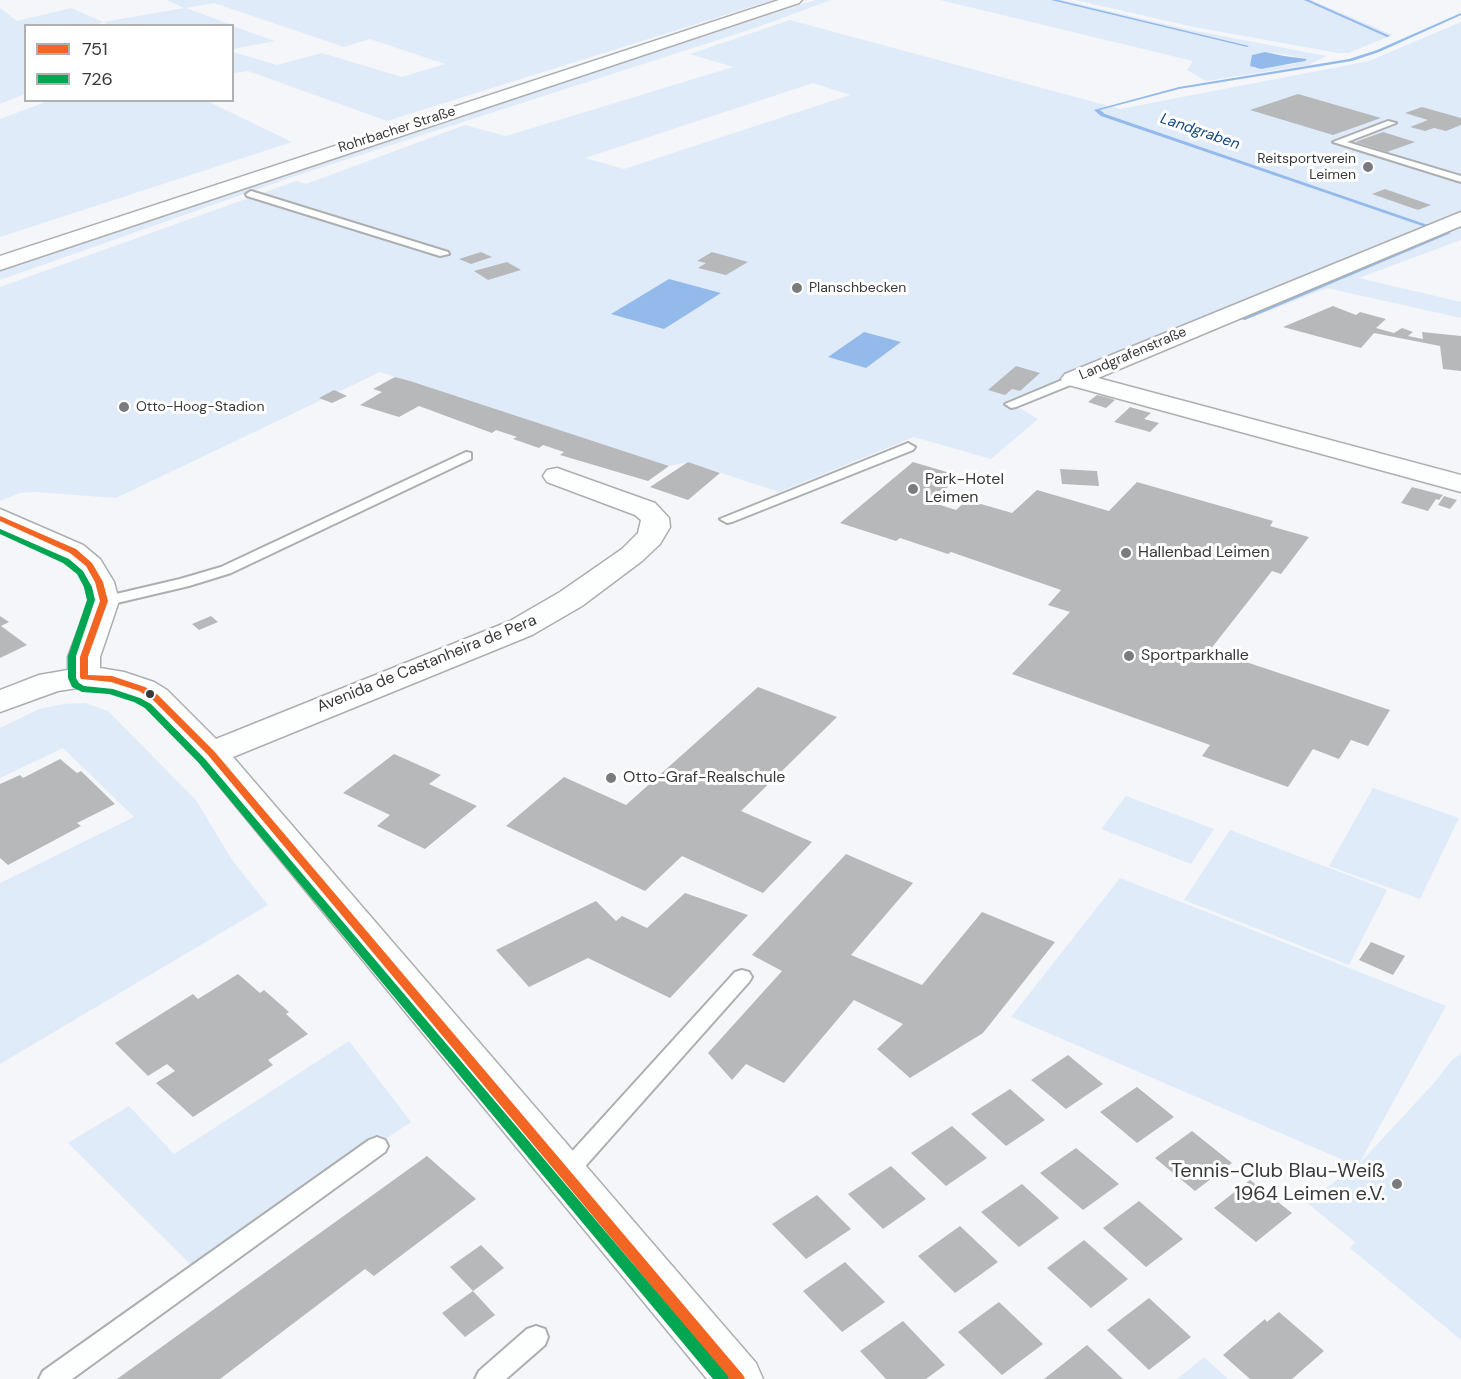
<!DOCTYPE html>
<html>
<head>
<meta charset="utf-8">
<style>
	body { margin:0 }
	#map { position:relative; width:1461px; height:1379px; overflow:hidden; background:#f4f6f9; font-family:"DM Sans",sans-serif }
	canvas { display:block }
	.legend { position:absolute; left:24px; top:24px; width:210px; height:78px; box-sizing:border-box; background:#fff; border:2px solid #afb0b1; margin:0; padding:8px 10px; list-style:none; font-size:18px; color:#38393b }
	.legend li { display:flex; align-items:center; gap:12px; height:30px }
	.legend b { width:30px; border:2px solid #afb0b1 }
</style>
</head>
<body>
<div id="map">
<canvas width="1461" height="1379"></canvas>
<ul class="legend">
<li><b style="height:8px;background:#f26522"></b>751</li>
<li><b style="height:8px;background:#00a651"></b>726</li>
</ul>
</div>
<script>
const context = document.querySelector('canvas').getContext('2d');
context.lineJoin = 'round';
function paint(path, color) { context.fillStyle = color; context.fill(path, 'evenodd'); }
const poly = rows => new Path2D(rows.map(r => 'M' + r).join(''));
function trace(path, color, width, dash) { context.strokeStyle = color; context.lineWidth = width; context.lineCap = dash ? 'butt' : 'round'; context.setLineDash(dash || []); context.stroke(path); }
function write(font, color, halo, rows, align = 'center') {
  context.font = font + ' "DM Sans",sans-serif'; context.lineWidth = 6; context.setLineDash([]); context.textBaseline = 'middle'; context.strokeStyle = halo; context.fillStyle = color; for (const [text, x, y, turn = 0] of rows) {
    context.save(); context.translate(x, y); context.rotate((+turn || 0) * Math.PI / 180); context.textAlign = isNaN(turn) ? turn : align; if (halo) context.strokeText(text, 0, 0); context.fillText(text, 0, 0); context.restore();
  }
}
paint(poly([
	[167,0,773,0,387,121,248,71,233,73,233,52,277,65,322,53,402,77,445,64,370,39,344,47,214,3,186,8,232,25,111,26,103,22,94,26,26,26,25,94,0,104,0,8,17,21,71,8,103,22,184,8],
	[815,0,831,0,755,28,295,176,0,280,0,271,108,233],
	[940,0,1062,0,1186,29,1326,56,1309,65,1206,81,1187,70,1193,61],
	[1265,52,1288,55,1306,59,1294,64,1254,68,1252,55],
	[1075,0,1311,0,1393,35,1348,53,1338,53,1194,27],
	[790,20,1120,109,1369,61,1461,22,1461,240,1359,278,1461,302,1461,318,1327,288,1253,317,1231,307,1008,401,1038,419,991,459,914,437,779,492,688,462,669,466,380,372,116,498,35,492,20,493,0,501,0,287,296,181,306,184,465,125,506,136,733,67,690,54],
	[813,83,850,95,624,169,585,158],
	[232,26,275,41,233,49],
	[48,101,207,101,292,142,0,237,0,119],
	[85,703,108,711,196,800,232,860,268,905,0,1064,0,883,134,817,63,748,0,778,0,728,39,709,64,704],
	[1373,788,1459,818,1420,899,1329,866],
	[1126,796,1214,829,1191,864,1101,829],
	[1230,830,1387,890,1349,965,1184,900],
	[1120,878,1446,1006,1359,1164,1434,1083,1452,1060,1461,1054,1461,1340,1350,1248,1355,1242,1306,1202,1357,1166,1011,1017],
	[349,1041,411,1122,193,1267,68,1143,129,1106,174,1154],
	[1204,1357,1228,1379,1177,1379]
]), '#e0ebfa');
paint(poly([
	[1265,52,1284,56,1307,59,1305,61,1261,69,1250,66,1252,55],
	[669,279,721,293,664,329,611,314],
	[864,332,901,342,866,368,828,357]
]), '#94baec');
paint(poly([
	[1051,0,1058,0,1249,46,1247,47,1051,0],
	[1304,0,1309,0,1390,36,1387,37,1304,0],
	[1461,13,1461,15,1379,52,1352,61,1179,89,1100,110,1105,114,1451,233,1245,320,1240,319,1443,233,1101,116,1094,110,1179,87,1349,59,1377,50,1461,13]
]), '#94baec');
paint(poly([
	[1298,94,1381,118,1333,135,1250,110],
	[1422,107,1461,118,1461,125,1446,131,1434,128,1425,131,1410,127,1428,120,1405,113],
	[1383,132,1415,142,1387,152,1355,142],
	[1385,189,1431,205,1418,210,1372,194],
	[481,252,492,257,471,264,459,259],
	[712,252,748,262,726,275,698,268,706,263,697,261],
	[507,262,521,270,488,280,474,271],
	[1333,306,1356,315,1360,312,1386,319,1376,328,1394,333,1402,328,1413,332,1408,336,1423,339,1422,332,1461,336,1461,371,1443,369,1440,346,1374,333,1361,348,1283,327],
	[1016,366,1040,373,1020,391,1012,389,1005,395,988,390],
	[395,377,410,381,669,466,648,481,560,455,564,452,543,445,539,448,513,439,517,437,496,430,492,433,419,406,399,417,360,405,382,392,373,389],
	[334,390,347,396,332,403,319,398],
	[1097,395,1106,397,1115,400,1106,408,1088,402],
	[1130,407,1151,413,1144,419,1159,423,1150,432,1114,422],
	[688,462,720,473,688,500,650,487],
	[913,462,960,476,931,502,956,510,967,500,1012,513,1037,490,1109,511,1137,482,1273,521,1270,526,1309,537,1281,574,1272,571,1210,650,1390,710,1368,746,1351,740,1339,759,1313,749,1288,787,1202,756,1210,745,1012,674,1070,612,1048,605,1061,590,951,552,948,554,900,538,896,541,840,523],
	[1060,469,1097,471,1099,486,1062,484],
	[1412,487,1443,495,1439,500,1436,499,1428,511,1401,503],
	[1444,496,1457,500,1450,509,1438,505],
	[0,616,9,622,1,626,27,645,0,658],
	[211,616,218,622,199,630,192,624],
	[758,687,837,717,741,811,812,842,763,893,682,856,645,891,506,826,564,777,626,805],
	[394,754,441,775,429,784,477,806,425,849,377,826,390,815,343,793],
	[60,759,77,773,81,771,115,804,77,823,81,826,8,865,0,858,0,784,20,775,23,778],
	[846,854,913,883,851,955,922,985,982,912,1055,942,983,1033,910,1078,877,1049,903,1024,854,1000,784,1083,746,1064,732,1080,708,1053,782,971,752,955],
	[685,893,748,915,670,998,588,958,529,987,496,950,596,901,616,921,622,916,647,928],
	[1371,942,1405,956,1393,975,1359,960],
	[238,974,260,993,264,990,289,1012,286,1014,308,1034,268,1060,273,1065,193,1117,156,1083,175,1071,167,1064,148,1076,115,1043,193,994,198,999],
	[1068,1055,1103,1084,1066,1109,1031,1080],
	[1137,1087,1174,1117,1137,1143,1100,1112],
	[1010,1089,1045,1120,1006,1146,971,1114],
	[952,1126,987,1158,946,1186,911,1153],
	[1192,1131,1232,1163,1195,1191,1155,1158],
	[1076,1148,1119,1184,1083,1210,1040,1173],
	[427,1156,476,1199,374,1276,365,1269,220,1379,117,1379],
	[891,1166,926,1199,883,1229,848,1194],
	[1250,1180,1292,1213,1256,1242,1214,1208],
	[1022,1184,1059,1218,1019,1247,981,1212],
	[817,1195,851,1229,806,1259,772,1224],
	[1139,1201,1183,1239,1146,1267,1103,1228],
	[960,1226,998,1262,955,1293,918,1256],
	[1084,1240,1128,1279,1091,1308,1047,1268],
	[481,1245,504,1268,473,1291,450,1267],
	[845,1262,885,1302,842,1332,803,1291],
	[473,1291,495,1315,465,1337,442,1313],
	[1149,1298,1191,1337,1149,1370,1107,1330],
	[999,1302,1043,1344,1002,1375,958,1332],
	[1279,1312,1324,1351,1292,1379,1250,1379,1223,1355,1265,1319,1267,1322],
	[903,1321,945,1365,926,1379,886,1379,860,1351],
	[1087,1345,1123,1379,1044,1379]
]), '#b7b8ba');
const lane = poly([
	[1388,121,1396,123,1347,142,1461,176,1461,182,1333,142,1388,121],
	[251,191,448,252,449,254,440,256,247,196,246,194,251,191],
	[1074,375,1080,379,1078,382,1016,407,1011,408,1005,404,1074,375],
	[908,443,915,447,913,450,732,522,727,523,720,519,908,443],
	[466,452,471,453,471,459,231,573,189,586,104,606,96,601,99,598,180,579,221,567,466,452],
	[742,970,749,972,752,977,749,982,573,1180,565,1183,557,1180,554,1174,557,1168,735,972,742,970],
	[377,1137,385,1140,388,1146,385,1152,72,1379,39,1379,43,1371,369,1140,377,1137],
	[536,1326,545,1329,548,1337,545,1345,506,1379,475,1379,479,1371,527,1329,536,1326]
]);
const street = poly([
	[1461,212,1461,226,1098,378,1461,475,1461,492,1065,384,1061,379,1065,374,1461,212],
	[557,468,655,503,669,518,670,527,660,544,642,561,582,606,532,635,233,757,756,1363,763,1379,707,1379,199,761,143,704,130,696,108,689,84,687,58,691,0,712,0,690,39,675,68,670,68,657,89,601,84,582,77,570,63,557,0,529,0,509,83,545,100,559,114,582,119,601,100,657,100,668,124,672,154,682,167,690,216,739,510,621,560,592,622,549,638,533,641,520,635,515,547,482,543,476,547,470,557,468]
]);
const secondary = poly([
	[779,0,802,0,799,3,0,270,0,256,779,0]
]);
trace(lane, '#adaeb0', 4);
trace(street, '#adaeb0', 3);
trace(secondary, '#adaeb0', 3);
paint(lane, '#fdfefe');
paint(street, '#fdfefe');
paint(secondary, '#fdfefe');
paint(poly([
	[0,516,76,549,92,563,103,582,108,601,88,657,88,675,112,676,145,687,158,695,214,751,743,1375,745,1379,729,1379,208,755,152,699,139,691,111,682,81,679,80,677,80,657,100,601,95,582,86,566,70,553,0,521,0,516]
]), '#f26522');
paint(poly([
	[0,529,69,559,83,571,92,587,95,600,76,656,76,678,79,683,84,686,113,689,140,698,151,704,205,759,727,1375,729,1379,713,1379,199,763,145,708,134,702,109,694,82,692,72,687,68,678,68,656,87,600,84,587,77,574,63,563,0,534,0,529]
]), '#00a651');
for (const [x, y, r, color] of [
	[1368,167,6,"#7a7b7e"],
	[797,288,6,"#7a7b7e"],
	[124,407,6,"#7a7b7e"],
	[913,489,6,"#7a7b7e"],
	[1126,553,6,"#7a7b7e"],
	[1129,656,6,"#7a7b7e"],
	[150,694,5,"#38393b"],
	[611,778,6,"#7a7b7e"],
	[1397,1184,6,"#7a7b7e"]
]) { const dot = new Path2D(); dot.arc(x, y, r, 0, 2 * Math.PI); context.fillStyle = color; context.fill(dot); trace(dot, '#fff', 2); }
write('14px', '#38393b', '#fff', [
	["Rohrbacher Straße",397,130,-18],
	["Landgrafenstraße",1133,354,-23]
]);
write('14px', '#38393b', '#fff', [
	["Reitsportverein",1356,159,"right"],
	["Leimen",1356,175,"right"],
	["Planschbecken",809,288],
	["Otto-Hoog-Stadion",136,407]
], 'left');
write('italic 15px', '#124786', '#fff', [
	["Landgraben",1200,132,19]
]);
write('16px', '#38393b', '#fff', [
	["Park-Hotel",925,480],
	["Leimen",925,498],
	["Hallenbad Leimen",1138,553],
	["Sportparkhalle",1141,656],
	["Otto-Graf-Realschule",623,778]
], 'left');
write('16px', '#38393b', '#fff', [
	["Avenida de Castanheira de Pera",427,664,-22]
]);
write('20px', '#38393b', '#fff', [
	["Tennis-Club Blau-Weiß",1385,1172],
	["1964 Leimen e.V.",1385,1195]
], 'right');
</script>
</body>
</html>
